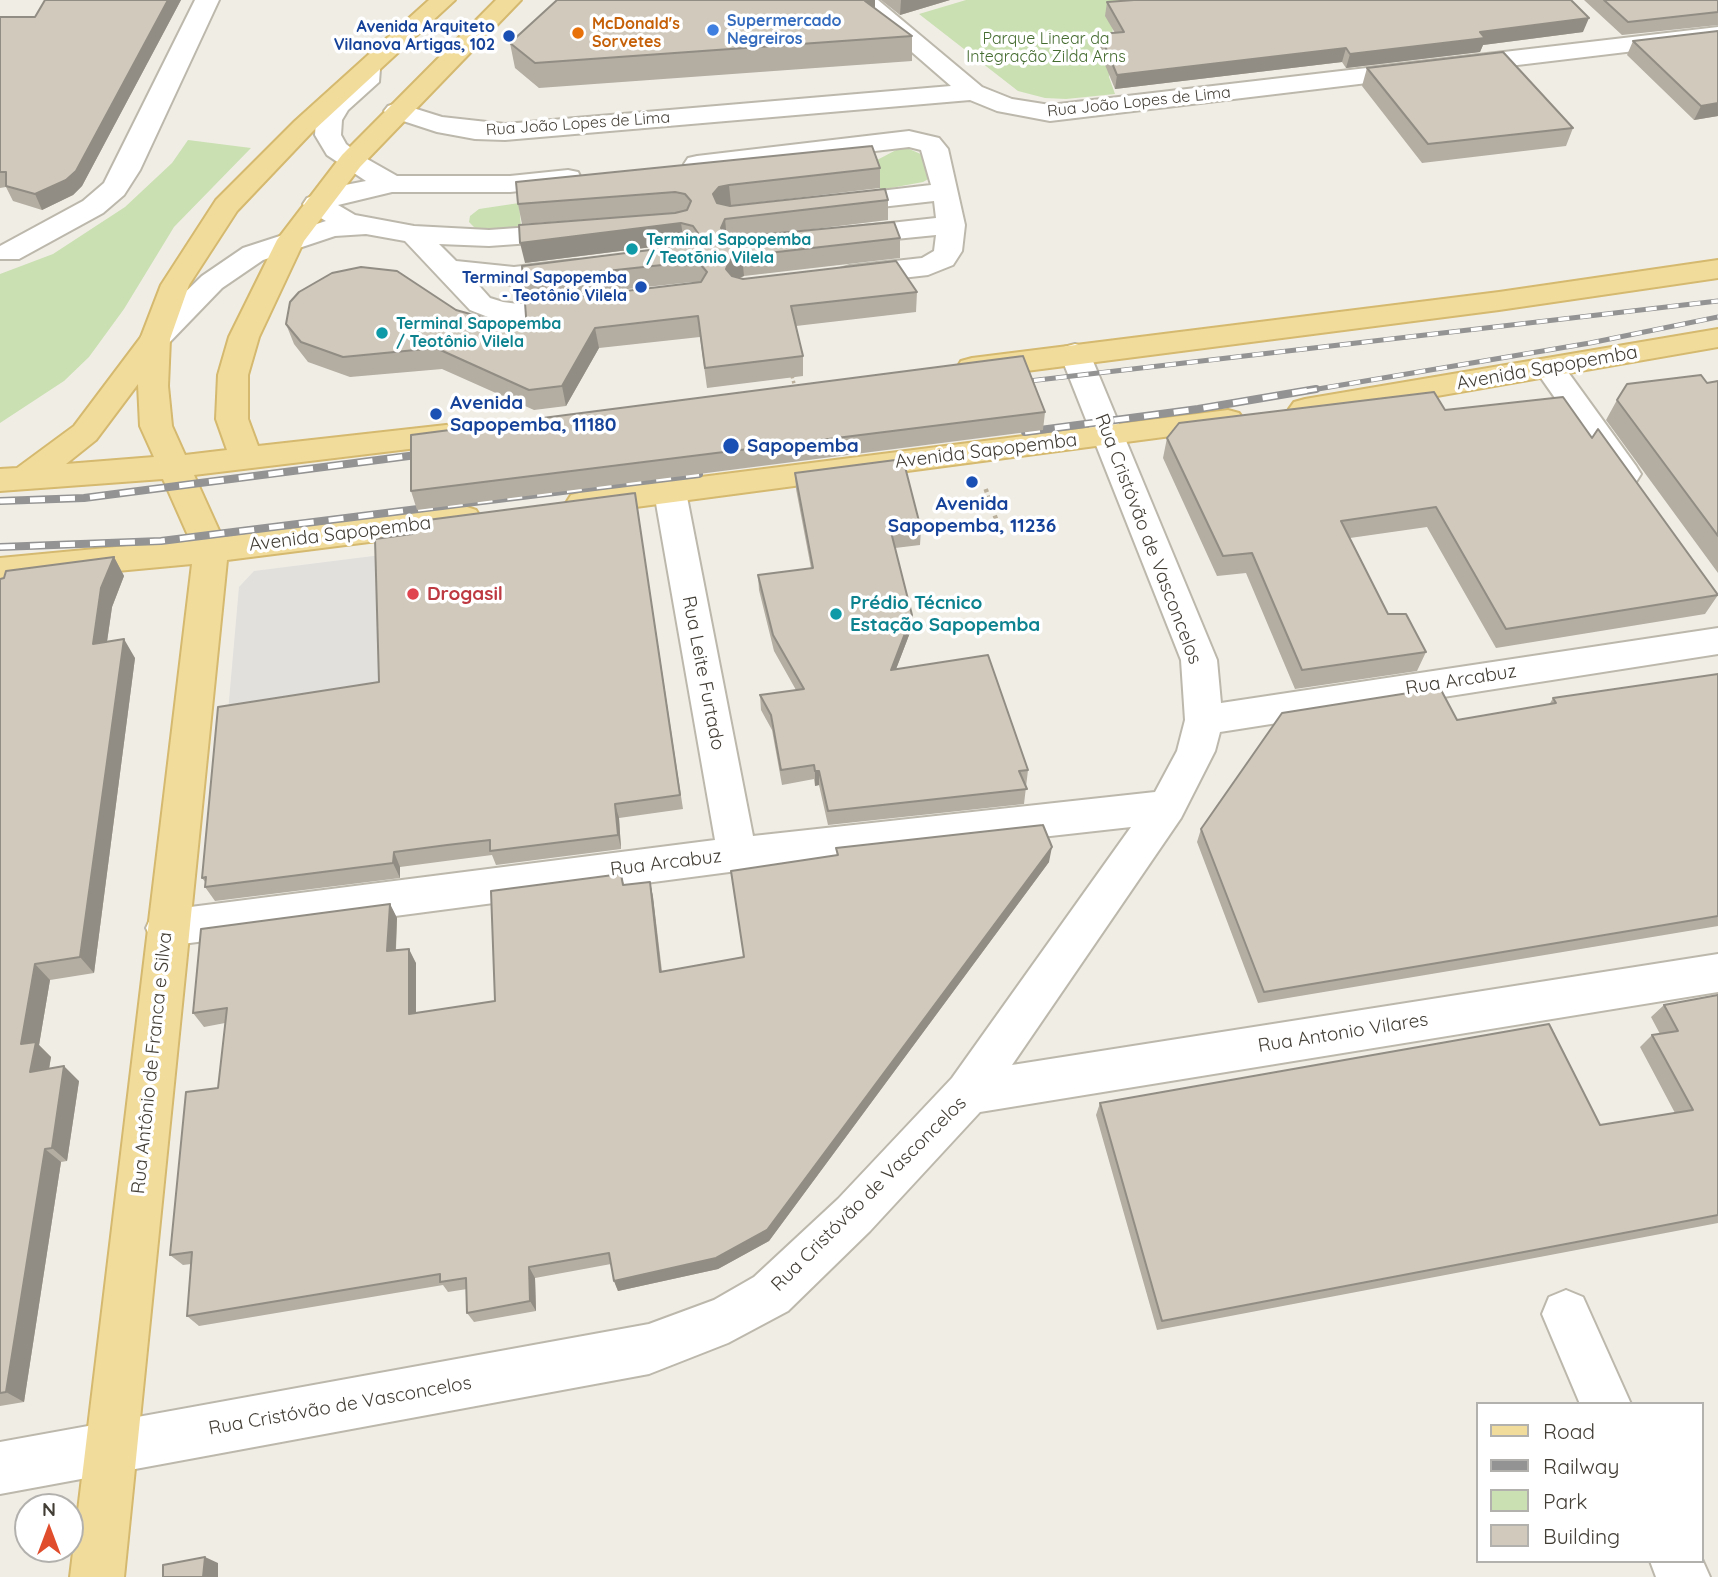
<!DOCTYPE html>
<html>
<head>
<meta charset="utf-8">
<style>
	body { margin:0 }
	#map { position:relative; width:1718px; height:1577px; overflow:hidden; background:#f0ede5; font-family:Quicksand,sans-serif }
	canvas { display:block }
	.legend { position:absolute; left:1476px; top:1402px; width:228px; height:161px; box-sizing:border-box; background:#fff; border:2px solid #b3b1ae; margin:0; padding:9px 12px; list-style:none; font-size:21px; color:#423d35 }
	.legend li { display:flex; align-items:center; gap:14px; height:35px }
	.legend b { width:35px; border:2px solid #b3b1ae }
	.north { position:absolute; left:14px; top:1493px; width:70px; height:70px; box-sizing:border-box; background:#fff; border:2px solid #b3b1ae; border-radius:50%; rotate:0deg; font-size:19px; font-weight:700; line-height:28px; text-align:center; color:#423d35 }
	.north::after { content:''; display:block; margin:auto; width:24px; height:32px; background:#e04d2c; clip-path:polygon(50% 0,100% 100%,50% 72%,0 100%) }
</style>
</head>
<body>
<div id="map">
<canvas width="1718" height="1577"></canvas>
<ul class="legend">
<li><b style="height:9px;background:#f2dc9c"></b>Road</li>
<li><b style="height:9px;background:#939393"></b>Railway</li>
<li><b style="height:19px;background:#cae0b2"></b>Park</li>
<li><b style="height:19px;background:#d0c9bc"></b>Building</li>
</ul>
<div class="north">N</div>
</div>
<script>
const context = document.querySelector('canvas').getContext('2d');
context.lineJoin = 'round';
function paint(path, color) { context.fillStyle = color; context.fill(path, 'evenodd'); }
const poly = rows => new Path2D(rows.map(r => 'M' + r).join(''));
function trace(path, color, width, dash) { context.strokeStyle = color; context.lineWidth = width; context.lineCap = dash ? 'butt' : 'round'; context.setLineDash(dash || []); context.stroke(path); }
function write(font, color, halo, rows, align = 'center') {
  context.font = font + ' Quicksand,sans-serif'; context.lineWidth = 7; context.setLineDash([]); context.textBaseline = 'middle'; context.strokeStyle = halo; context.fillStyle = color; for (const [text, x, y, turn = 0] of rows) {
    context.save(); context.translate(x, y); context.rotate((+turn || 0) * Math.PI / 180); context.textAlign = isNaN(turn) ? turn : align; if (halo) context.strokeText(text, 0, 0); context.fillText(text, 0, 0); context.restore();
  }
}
paint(poly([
	[966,0,1239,0,1114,13,1109,77,1115,94,1066,99,1045,98,1018,91,919,14],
	[188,140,251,148,174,227,124,309,89,357,64,381,0,423,0,274,53,254,125,207,172,163],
	[907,148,923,155,932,177,923,182,880,190,872,166,877,160,898,149],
	[519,203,521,227,494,230,475,228,469,222,470,216,479,209]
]), '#cae0b2');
paint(poly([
	[381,555,385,689,228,712,239,587,254,571]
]), '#e1e0dd');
const minor = poly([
	[195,0,219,0,140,170,124,195,103,213,19,259,0,259,0,246,83,201,104,183,195,0],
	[852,0,878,0,982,87,1012,99,1050,105,1718,27,1718,41,1050,121,997,111,970,100,505,140,475,139,437,132,388,116,384,111,388,106,397,103,442,117,505,124,951,86,852,0],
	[368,62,377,64,380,69,379,82,348,110,342,120,341,135,346,144,360,155,397,176,510,176,568,170,578,172,581,178,578,184,568,186,510,192,392,192,338,205,355,215,414,226,489,230,574,224,584,226,588,232,584,238,574,240,489,246,439,244,456,261,514,267,575,260,585,263,589,269,585,275,575,278,514,285,474,280,490,298,503,302,518,304,577,297,587,300,592,306,587,312,518,322,488,317,470,310,405,241,366,234,335,236,263,260,222,288,166,346,155,348,144,346,140,339,144,332,202,276,243,248,326,221,307,210,303,204,307,198,335,187,366,181,327,155,315,135,316,120,330,100,354,79,359,64,368,62],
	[909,131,939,138,948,149,965,225,962,251,953,265,928,275,850,284,840,281,836,275,840,269,850,266,922,258,934,251,936,235,845,244,835,242,831,236,835,230,845,228,936,218,934,201,837,212,827,210,823,204,827,198,837,196,931,185,921,150,909,147,697,172,688,170,684,164,688,158,697,156,909,131],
	[1075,344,1086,347,1090,354,1217,660,1221,703,1718,628,1718,654,1220,732,1215,751,1181,818,1012,1065,1718,954,1718,992,980,1112,870,1231,788,1311,728,1343,649,1374,0,1494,0,1442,649,1324,714,1300,754,1277,838,1199,952,1078,1131,827,737,871,167,946,152,941,146,928,152,915,167,910,715,840,654,492,658,484,670,481,682,484,686,492,753,836,1155,792,1177,751,1185,720,1181,660,1060,354,1064,347,1075,344],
	[1549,358,1560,361,1636,466,1641,474,1636,482,1625,485,1614,482,1534,368,1538,361,1549,358],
	[1566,1290,1583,1297,1631,1404,1580,1404,1542,1314,1549,1297,1566,1290],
	[1702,1559,1710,1577,1656,1577,1650,1561,1702,1559]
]);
const major = poly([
	[429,0,455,0,313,131,237,211,189,285,170,339,168,386,172,426,185,455,227,450,216,419,218,375,229,337,277,240,342,155,496,0,521,0,360,167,304,241,259,337,248,375,248,419,258,446,464,423,475,427,480,434,475,441,194,475,222,537,464,506,476,510,481,518,476,526,464,530,227,560,124,1577,70,1577,192,564,0,582,0,558,190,540,163,479,0,491,0,469,17,468,74,426,141,337,161,285,216,200,295,121,429,0],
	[138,384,140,426,154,457,66,464,96,440,138,384],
	[1718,260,1718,278,1499,310,972,378,961,375,957,368,961,361,972,358,1499,292,1718,260],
	[1718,329,1718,347,1305,419,1294,416,1289,409,1294,402,1305,399,1718,329],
	[1228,410,1239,413,1244,420,1239,427,583,514,571,511,566,503,571,495,583,492,1228,410]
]);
trace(minor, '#bdb8ac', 4);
trace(major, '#d4b96f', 4);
trace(poly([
	[917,532,997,522,985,487]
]), '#bab09c', 4.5, [3.5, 3.5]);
paint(minor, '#fff');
paint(major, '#f2dc9c');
const railFar1 = poly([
	[1012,383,1718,301],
	[1306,391,1590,343,1718,317]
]);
const rail = poly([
	[1025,432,1198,409,1316,389],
	[0,501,84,498,432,453],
	[0,547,161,541,699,474]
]);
trace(railFar1, '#939393', 5);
trace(rail, '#939393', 8);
trace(railFar1, '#fff', 3.5, [11]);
trace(rail, '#fff', 5, [15]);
trace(poly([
	[792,376,796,391]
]), '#bab09c', 3.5, [2.5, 2.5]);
paint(poly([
	[45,0,181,0,82,186,73,195,42,210,13,201,6,187,0,188,0,17,35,17],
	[881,0,950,0,900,15],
	[1584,0,1718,0,1718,25,1622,35],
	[1107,2,1583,32,1483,45,1480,52,1346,68,1342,62,1115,89,1098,48,1100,34,1115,33,1105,16],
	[875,8,912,36,912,61,539,88,515,68,510,43],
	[1633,41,1718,116,1694,120,1627,55],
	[1367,68,1573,128,1566,146,1422,163,1362,86],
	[880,168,880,188,728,206,888,200,888,220,781,233,900,238,900,258,744,276,738,278,917,292,916,312,796,326,803,356,803,376,707,388,700,337,599,348,566,406,534,410,442,369,350,377,308,362,294,344,286,324,456,310,527,330,694,283,692,282,527,300,523,280,688,245,684,243,525,263,678,213,522,224,518,204],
	[1718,381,1718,573,1606,420,1617,400],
	[1445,410,1592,438,1718,595,1705,614,1496,648,1427,527,1350,538,1388,614,1426,652,1417,671,1295,689,1246,573,1217,576,1163,458,1167,438],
	[1045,412,1043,430,417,510,411,491],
	[795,473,921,529,920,545,895,548,912,615,911,630,896,669,1028,770,1024,804,828,825,819,785,815,786,814,779,782,785,772,730,761,710,760,695,796,690,774,651,759,590,758,575,811,568,796,489],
	[635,493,683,809,619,818,621,849,496,865,492,855,453,860,400,867,400,878,215,901,205,887,206,883,202,878,379,682,412,534],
	[114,557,124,576,112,607,107,642,135,658,94,973,50,980,39,1045,51,1057,49,1069,79,1081,67,1161,61,1162,24,1402,0,1406,0,579],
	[1718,674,1718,926,1258,1003,1197,842,1201,829,1457,720,1549,705,1553,698],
	[836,848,1049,862,769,1241,718,1269,618,1291,614,1281,611,1264,535,1278,536,1311,474,1322,467,1313,467,1289,448,1292,443,1285,199,1326,187,1316,191,1264,183,1265,170,1255,218,1088,225,1023,204,1027,193,1013,390,904,397,918,396,950,416,963,416,1013,495,1001,621,874,624,885,650,882,653,897,662,971,743,958,837,856],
	[1718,995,1718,1223,1157,1330,1096,1115,1100,1103,1600,1125,1675,1113,1640,1047,1652,1035,1660,1034,1651,1017,1664,1005]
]), '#b3ada2');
paint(poly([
	[168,0,181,0,82,186,73,195,42,210,35,194],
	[869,0,875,0,875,23,865,1],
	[901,0,950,0,900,15],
	[1589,18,1583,32,1483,45,1480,52,1346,68,1350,54,1480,32],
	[1346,48,1342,62,1115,89,1117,75],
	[1718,103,1718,116,1694,120,1701,106],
	[729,185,731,205,720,207,715,215,713,194,719,187],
	[725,219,727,240,721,228],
	[681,223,684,243,525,263,520,243],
	[742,256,744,276,732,281,726,269,730,260],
	[595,328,599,348,566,406,562,386],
	[114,557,124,576,112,607,104,662,93,644,101,588],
	[912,615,911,630,890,685,891,670],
	[124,639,135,658,94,973,80,957],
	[815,771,819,771,819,785,815,786],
	[615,804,619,818,621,849,618,835],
	[1052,847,1049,862,769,1241,718,1269,618,1291,614,1281],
	[394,852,400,867,400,878,393,863],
	[650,882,653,897,663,986,660,972],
	[390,904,397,918,395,965,387,951],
	[409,949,416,963,416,1027,409,1014],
	[35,964,50,980,39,1045,51,1057,46,1086,30,1072,21,1044],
	[64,1066,79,1081,67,1161,52,1148],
	[45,1149,61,1162,24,1402,6,1392],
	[529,1267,535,1278,536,1311,530,1301],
	[205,1557,218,1563,218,1577,203,1577]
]), '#928d84');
const building = poly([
	[45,0,168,0,76,171,66,180,35,194,6,186,6,172,0,172,0,17,35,17,45,0],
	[557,0,869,0,865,1,912,36,535,63,510,43,557,0],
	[1134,0,1571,0,1589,18,1480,32,1485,38,1350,54,1346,48,1117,75,1100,34,1124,32,1107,2,1134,0],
	[1604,0,1718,0,1718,12,1628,22,1604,0],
	[1718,31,1718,103,1701,106,1633,41,1718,31],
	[1503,52,1573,128,1428,144,1367,68,1503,52],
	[872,146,880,168,729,185,719,187,713,194,717,203,730,206,885,189,888,200,725,219,721,228,725,234,738,237,894,222,900,238,742,256,730,260,726,269,732,276,743,279,896,261,917,292,791,306,803,356,705,368,698,316,595,328,562,386,529,390,436,348,343,357,301,342,286,324,290,302,299,292,332,273,361,267,397,271,456,310,527,330,525,303,701,282,707,272,701,265,690,262,523,280,522,266,682,246,694,242,698,233,693,226,681,223,520,243,519,225,675,213,687,210,691,201,685,194,675,192,518,204,516,182,872,146],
	[1023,356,1045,412,411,491,411,435,1023,356],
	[1701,375,1707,383,1718,381,1718,536,1617,400,1627,384,1701,375],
	[1434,392,1445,410,1563,397,1592,438,1598,429,1718,595,1506,629,1436,507,1341,521,1388,614,1406,614,1426,652,1302,670,1252,553,1223,556,1167,438,1179,423,1434,392],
	[903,459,921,529,891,532,912,615,891,670,988,655,1028,770,1019,771,1027,789,828,811,819,771,815,771,814,765,781,770,771,715,760,695,804,689,773,635,758,575,813,568,795,473,903,459],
	[635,493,680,795,615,804,618,835,490,851,490,840,447,845,394,852,393,863,205,887,206,877,202,878,218,707,379,682,375,539,412,534,412,522,635,493],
	[114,557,101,588,93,644,124,639,80,957,35,964,21,1044,36,1042,30,1072,64,1066,52,1148,45,1149,6,1392,0,1393,0,579,4,578,6,571,114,557],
	[1718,674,1718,916,1264,992,1201,829,1282,713,1440,688,1457,720,1556,703,1553,698,1718,674],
	[1043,825,1052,847,767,1230,716,1258,614,1281,609,1253,529,1267,530,1301,467,1313,466,1278,440,1282,440,1274,187,1316,192,1252,170,1255,186,1092,218,1088,227,1008,193,1013,201,929,390,904,387,951,409,949,409,1014,495,1001,491,891,621,874,623,885,650,882,660,972,744,957,731,871,838,855,836,848,1043,825],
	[1718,995,1718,1215,1162,1321,1100,1103,1549,1024,1600,1125,1693,1110,1652,1035,1678,1031,1664,1005,1718,995],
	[205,1557,203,1577,163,1577,163,1565,205,1557]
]);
paint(building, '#d0c9bc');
trace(building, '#928d84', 2);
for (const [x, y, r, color] of [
	[713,30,7,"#3f7fe0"],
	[578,33,7,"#e8710a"],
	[509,36,7,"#1a4fb4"],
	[632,249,7,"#0f9aa8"],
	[641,287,7,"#1a4fb4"],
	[382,333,7,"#0f9aa8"],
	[436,414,7,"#1a4fb4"],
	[731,446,9,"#1a4fb4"],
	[972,482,7,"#1a4fb4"],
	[413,594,7,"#e0444e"],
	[836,614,7,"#0f9aa8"]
]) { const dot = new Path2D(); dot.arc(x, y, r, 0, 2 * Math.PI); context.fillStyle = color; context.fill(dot); trace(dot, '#fff', 2.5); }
write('bold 16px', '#366cbe', '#fff', [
	["Supermercado",727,21],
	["Negreiros",727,39]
], 'left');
write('bold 16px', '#c56008', '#fff', [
	["McDonald's",592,24],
	["Sorvetes",592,42]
], 'left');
write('bold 16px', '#164399', '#fff', [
	["Avenida Arquiteto",495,27],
	["Vilanova Artigas, 102",495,45],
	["Terminal Sapopemba",627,278],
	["- Teotônio Vilela",627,296]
], 'right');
write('16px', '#456c30', '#fff', [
	["Parque Linear da",1046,39],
	["Integração Zilda Arns",1046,57]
]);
write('16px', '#423d35', '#fff', [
	["Rua João Lopes de Lima",1139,102,-6],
	["Rua João Lopes de Lima",578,124,-4]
]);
write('bold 16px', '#0d838f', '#fff', [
	["Terminal Sapopemba",646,240],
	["/ Teotõnio Vilela",646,258],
	["Terminal Sapopemba",396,324],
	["/ Teotônio Vilela",396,342]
], 'left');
write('19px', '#423d35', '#fff', [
	["Avenida Sapopemba",1547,368,-10],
	["Avenida Sapopemba",986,451,-7],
	["Avenida Sapopemba",340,534,-7],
	["Rua Cristóvão de Vasconcelos",1148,539,69],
	["Rua Leite Furtado",703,673,79],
	["Rua Arcabuz",1461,680,-9],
	["Rua Arcabuz",666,863,-7],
	["Rua Antonio Vilares",1343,1033,-9],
	["Rua Antônio de Franca e Silva",152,1063,-84],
	["Rua Cristóvão de Vasconcelos",869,1194,-45],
	["Rua Cristóvão de Vasconcelos",340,1406,-10]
]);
write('bold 19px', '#164399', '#fff', [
	["Avenida",450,403],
	["Sapopemba, 11180",450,425],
	["Sapopemba",747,446],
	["Avenida",972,504,"center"],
	["Sapopemba, 11236",972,526,"center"]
], 'left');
write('bold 19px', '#be3a42', '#fff', [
	["Drogasil",427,594]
], 'left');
write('bold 19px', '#0d838f', '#fff', [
	["Prédio Técnico",850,603],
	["Estação Sapopemba",850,625]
], 'left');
</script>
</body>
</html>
